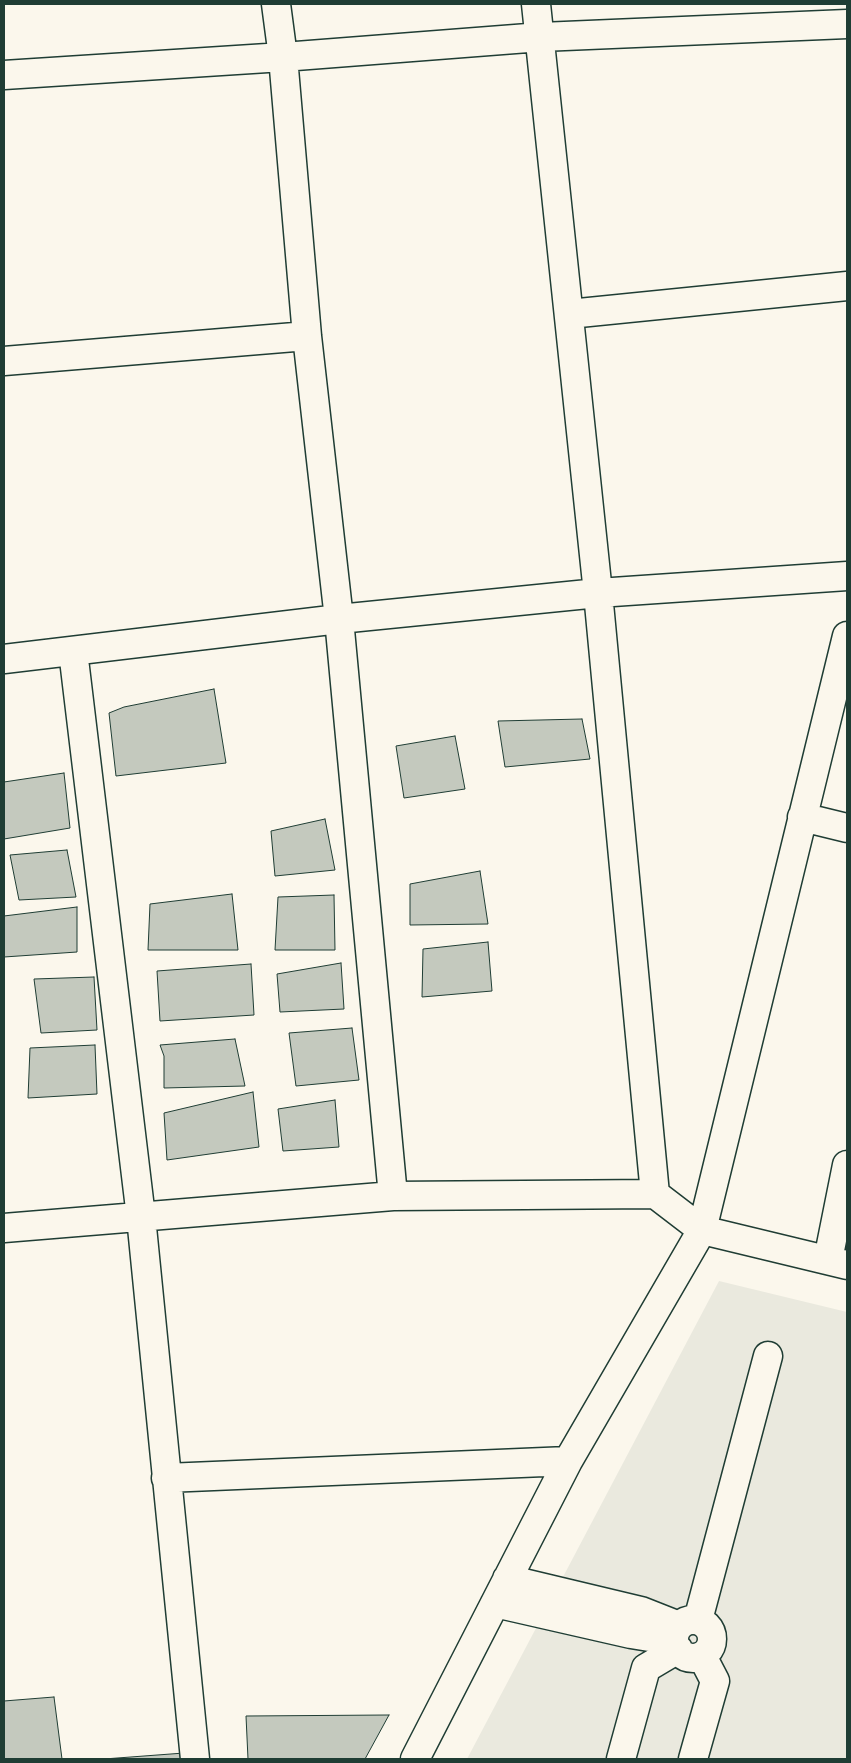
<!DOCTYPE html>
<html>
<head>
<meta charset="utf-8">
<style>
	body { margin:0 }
	#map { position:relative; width:851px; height:1763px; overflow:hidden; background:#fbf7ec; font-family:"Balsamiq Sans",sans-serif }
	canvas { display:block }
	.frame { position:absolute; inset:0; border:5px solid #1f3d34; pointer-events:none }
</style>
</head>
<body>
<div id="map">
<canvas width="851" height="1763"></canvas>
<div class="frame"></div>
</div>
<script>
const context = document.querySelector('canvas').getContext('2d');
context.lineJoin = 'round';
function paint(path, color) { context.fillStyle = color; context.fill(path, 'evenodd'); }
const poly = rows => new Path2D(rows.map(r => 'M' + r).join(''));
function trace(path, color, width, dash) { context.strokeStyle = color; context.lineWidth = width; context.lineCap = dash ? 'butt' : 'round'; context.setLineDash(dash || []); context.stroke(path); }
paint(poly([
	[719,1281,847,1312,847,1759,467,1759]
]), '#eae9de');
const building = poly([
	[214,689,226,763,116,776,109,713,124,707,214,689],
	[582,719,590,759,505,767,498,721,582,719],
	[455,736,465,789,404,798,396,746,455,736],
	[64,773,70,828,4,839,4,782,64,773],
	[325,819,335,870,275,876,271,831,325,819],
	[67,850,76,897,19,900,10,855,67,850],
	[480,871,488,924,410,925,410,884,480,871],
	[232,894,238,950,148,950,150,904,232,894],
	[334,895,335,950,275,950,278,897,334,895],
	[77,907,77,952,4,957,4,916,77,907],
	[488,942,492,991,422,997,423,949,488,942],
	[341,963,344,1009,280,1012,277,974,341,963],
	[251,964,254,1015,160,1021,157,971,251,964],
	[94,977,97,1030,41,1033,34,979,94,977],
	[352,1028,359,1080,296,1086,289,1033,352,1028],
	[235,1039,245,1086,164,1088,164,1056,160,1045,235,1039],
	[95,1045,97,1094,28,1098,30,1048,95,1045],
	[253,1092,259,1147,167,1160,164,1113,253,1092],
	[335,1100,339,1147,283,1151,278,1109,335,1100],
	[54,1697,62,1759,4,1759,4,1701,54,1697],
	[389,1715,365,1759,248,1759,246,1716,389,1715],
	[184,1753,185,1759,104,1759,184,1753]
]);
paint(building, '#c4c9be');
trace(building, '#1f3d34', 1);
const minor = poly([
	[276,4,283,57,307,336,339,619,393,1196],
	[536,4,598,593,655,1194],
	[4,75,283,57,541,37,847,24],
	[569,314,847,286],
	[4,361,307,336],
	[73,651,141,1217,195,1759],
	[4,659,339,619,598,593,847,576],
	[802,817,847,828],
	[4,1228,393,1196,655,1194,702,1230,847,1265],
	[828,1260,847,1165],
	[166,1478,568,1461],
	[507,1579,641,1611,679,1626],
	[495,1603,631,1634,674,1641],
	[698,1620,768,1356],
	'674 1639a19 19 0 1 1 38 0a19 19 0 1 1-38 0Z',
	[415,1759,568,1461,702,1230,847,636],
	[621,1759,646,1668,678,1649],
	[693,1759,715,1681,702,1656]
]);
trace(minor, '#1f3d34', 31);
trace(minor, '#fbf7ec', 28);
</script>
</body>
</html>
